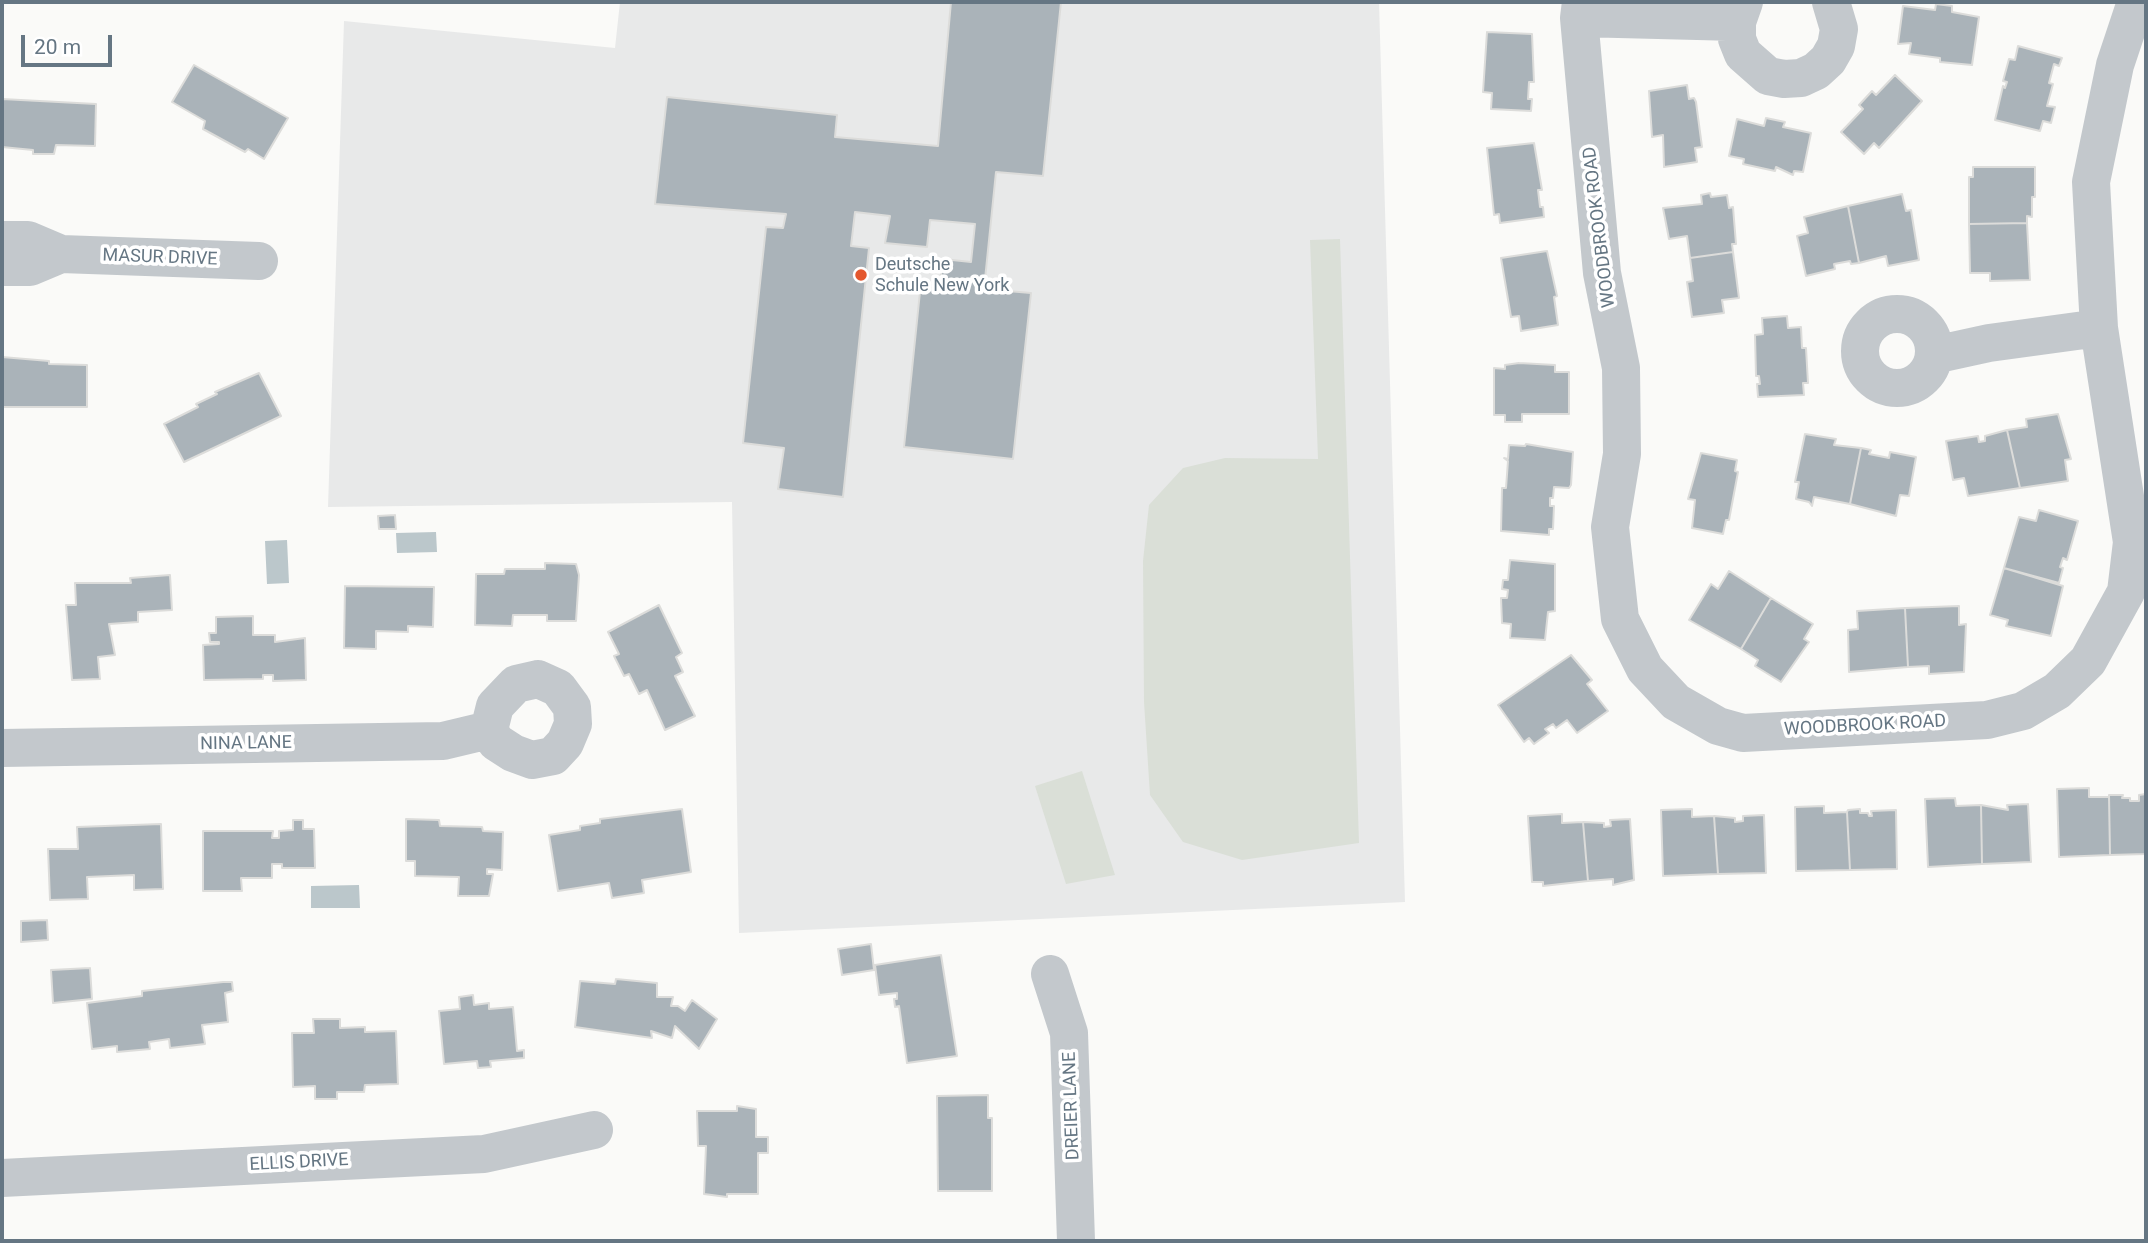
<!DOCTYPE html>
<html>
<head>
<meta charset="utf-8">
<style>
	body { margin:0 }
	#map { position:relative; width:2148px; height:1243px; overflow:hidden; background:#fafaf8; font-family:Roboto,sans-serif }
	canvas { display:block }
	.frame { position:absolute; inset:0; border:4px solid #657683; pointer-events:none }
	.scale { position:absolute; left:21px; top:35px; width:91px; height:32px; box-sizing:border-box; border:4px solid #657683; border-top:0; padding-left:9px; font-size:21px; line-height:24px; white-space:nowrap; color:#657683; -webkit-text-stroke:5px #fff; paint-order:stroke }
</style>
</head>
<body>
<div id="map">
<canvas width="2148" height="1243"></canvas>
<div class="frame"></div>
<div class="scale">20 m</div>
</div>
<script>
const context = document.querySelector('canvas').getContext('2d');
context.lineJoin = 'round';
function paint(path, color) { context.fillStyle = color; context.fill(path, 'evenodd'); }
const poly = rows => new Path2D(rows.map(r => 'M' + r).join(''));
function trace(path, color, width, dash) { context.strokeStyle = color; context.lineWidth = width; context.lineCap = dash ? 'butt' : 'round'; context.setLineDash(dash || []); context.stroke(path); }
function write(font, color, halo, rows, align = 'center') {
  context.font = font + ' Roboto,sans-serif'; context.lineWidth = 7; context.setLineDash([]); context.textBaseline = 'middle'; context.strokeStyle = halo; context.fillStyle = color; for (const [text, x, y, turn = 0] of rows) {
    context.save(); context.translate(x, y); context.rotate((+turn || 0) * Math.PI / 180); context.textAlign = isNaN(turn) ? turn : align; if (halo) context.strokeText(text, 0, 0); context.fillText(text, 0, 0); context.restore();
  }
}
paint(poly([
	[620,2,1379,2,1405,902,739,933,732,502,328,507,344,21,615,48]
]), '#e8e9e9');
paint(poly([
	[1340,239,1359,843,1242,860,1183,842,1150,795,1144,702,1143,561,1149,505,1183,468,1225,458,1318,459,1310,240],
	[1082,771,1115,875,1066,884,1035,786]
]), '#dadfd7');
paint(poly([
	[436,532,437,552,397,553,396,533],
	[287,540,289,583,267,584,265,541],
	[359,885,360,908,311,908,311,886]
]), '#bbc7cb');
const building = poly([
	[951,2,1061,2,1043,176,996,172,984,289,1031,293,1013,459,904,447,921,282,940,284,943,259,971,262,975,224,930,220,927,247,885,243,890,216,855,212,851,246,869,248,843,497,778,489,784,448,743,443,766,227,783,228,786,214,655,204,667,97,837,115,835,137,938,146,951,2],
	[1936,4,1952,6,1952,12,1979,17,1972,65,1940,62,1940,58,1909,54,1911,43,1898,44,1903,6,1935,10,1936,4],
	[1487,32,1532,34,1534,82,1529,82,1528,99,1532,99,1531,111,1491,109,1492,93,1483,92,1487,32],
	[2018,46,2062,58,2059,66,2054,64,2049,83,2053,84,2047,106,2055,107,2051,123,2043,121,2040,131,1995,120,2003,86,2005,88,2007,82,2003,81,2009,59,2015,60,2018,46],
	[194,65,288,118,264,159,248,149,245,152,203,129,205,121,172,102,194,65],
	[1895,75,1922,101,1879,148,1874,143,1864,154,1841,132,1863,109,1859,105,1872,91,1876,95,1895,75],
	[1687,85,1689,99,1694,98,1696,102,1702,147,1695,148,1697,162,1664,167,1663,135,1652,137,1649,91,1687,85],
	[2,99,96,104,95,146,56,145,54,154,33,154,33,150,2,147,2,99],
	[1766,118,1785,122,1783,127,1811,133,1803,172,1794,171,1793,175,1776,167,1775,171,1743,164,1744,159,1729,156,1737,119,1764,126,1766,118],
	[1534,143,1542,190,1538,190,1540,207,1543,207,1544,217,1500,223,1499,214,1494,215,1487,148,1534,143],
	[1973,167,2035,167,2035,197,2032,197,2032,217,2027,216,2027,223,1969,224,1969,177,1973,177,1973,167],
	[1710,193,1711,197,1727,195,1729,208,1733,207,1736,244,1732,244,1733,252,1690,258,1687,236,1669,239,1663,208,1702,204,1701,195,1710,193],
	[1902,194,1906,211,1911,210,1919,260,1888,266,1886,256,1859,263,1848,206,1902,194],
	[1848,206,1859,263,1851,264,1850,261,1834,264,1835,269,1806,276,1797,236,1808,233,1804,217,1848,206],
	[2027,223,2030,280,1990,281,1990,273,1970,273,1969,224,2027,223],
	[1547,251,1557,296,1554,297,1558,325,1521,331,1519,316,1511,317,1501,258,1547,251],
	[1733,252,1739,298,1722,300,1724,313,1692,317,1687,282,1693,281,1690,258,1733,252],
	[1787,316,1788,328,1801,327,1802,348,1806,348,1808,383,1803,383,1804,395,1758,397,1757,384,1760,384,1759,376,1756,376,1755,335,1763,334,1762,318,1787,316],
	[2,357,49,361,49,364,87,365,87,407,2,407,2,357],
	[1519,363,1555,365,1555,372,1569,372,1569,414,1522,414,1522,422,1505,422,1505,415,1494,415,1494,368,1505,369,1505,365,1519,363],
	[259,373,281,416,184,462,164,424,198,407,196,404,217,394,215,392,259,373],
	[2058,414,2071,459,2065,460,2068,481,2020,488,2007,430,2027,427,2026,419,2058,414],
	[2007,430,2020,488,1968,496,1964,478,1953,480,1946,441,1978,436,1979,442,1985,441,1985,436,2007,430],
	[1805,434,1836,439,1834,445,1861,448,1850,504,1814,497,1812,506,1809,502,1796,499,1799,482,1795,482,1805,434],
	[1526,444,1573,452,1571,485,1569,488,1554,487,1553,498,1550,498,1550,506,1554,506,1553,529,1549,529,1549,535,1501,531,1502,488,1506,488,1508,461,1504,458,1508,459,1509,445,1525,446,1526,444],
	[1861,448,1871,450,1869,454,1889,458,1890,452,1916,457,1909,496,1900,495,1896,516,1850,504,1861,448],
	[1701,453,1737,460,1735,471,1738,472,1729,520,1726,520,1723,534,1692,528,1695,500,1688,499,1701,453],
	[2039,510,2078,521,2067,560,2063,558,2060,567,2063,568,2059,583,2004,568,2019,517,2036,521,2039,510],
	[395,515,396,529,379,529,378,516,395,515],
	[1510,560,1555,564,1555,611,1548,612,1545,640,1510,638,1511,624,1502,623,1501,598,1507,598,1508,590,1502,589,1503,580,1508,580,1510,560],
	[545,563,576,564,579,575,576,621,547,621,547,615,513,615,512,626,475,625,476,574,504,574,505,569,545,569,545,563],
	[2004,568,2063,586,2051,636,2006,626,2008,620,1990,615,2004,568],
	[1729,571,1771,598,1741,649,1689,620,1711,584,1718,589,1729,571],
	[170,575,172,610,138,612,138,622,109,624,115,655,98,657,100,679,72,680,66,605,76,605,75,583,131,583,130,578,170,575],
	[345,586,434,587,433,627,408,626,408,632,376,631,376,649,344,648,345,586],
	[1771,598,1813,624,1804,639,1809,642,1781,682,1755,666,1758,660,1741,649,1771,598],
	[659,605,682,653,676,657,683,672,675,676,695,716,665,730,647,690,639,694,629,674,624,676,614,656,619,654,608,632,659,605],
	[1959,606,1959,625,1966,624,1964,672,1929,674,1929,666,1908,667,1905,608,1959,606],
	[1905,608,1908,667,1849,672,1848,630,1858,629,1857,611,1905,608],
	[253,616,253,635,275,635,275,642,305,638,306,680,273,681,273,675,263,675,263,679,204,680,203,645,219,644,219,642,210,642,209,633,216,633,216,617,253,616],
	[1571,655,1592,680,1587,684,1608,711,1577,733,1567,720,1556,728,1553,724,1545,729,1549,733,1534,744,1529,738,1524,742,1498,705,1571,655],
	[2089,788,2089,797,2109,797,2110,855,2059,857,2057,789,2089,788],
	[2146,794,2146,854,2110,855,2109,795,2123,795,2122,798,2130,798,2130,801,2139,801,2139,795,2146,794],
	[1955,798,1956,806,1981,805,1982,864,1928,867,1925,799,1955,798],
	[2028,804,2031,862,1982,864,1981,805,2008,810,2007,805,2028,804],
	[1824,806,1824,813,1847,812,1850,870,1796,871,1795,807,1824,806],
	[682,809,691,872,642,880,644,893,612,898,609,883,558,891,549,835,580,830,580,826,600,823,600,819,682,809],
	[1692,809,1692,817,1714,816,1718,874,1663,876,1661,810,1692,809],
	[1860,809,1860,813,1868,813,1869,816,1872,816,1871,811,1896,810,1897,869,1850,870,1847,812,1848,810,1860,809],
	[1562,814,1562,823,1583,822,1588,881,1543,886,1543,882,1532,882,1528,816,1562,814],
	[1764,815,1766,873,1718,874,1714,816,1735,818,1735,822,1743,821,1743,816,1764,815],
	[406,819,439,820,440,826,482,827,483,831,503,832,502,870,487,869,487,874,493,874,489,896,458,896,459,877,415,876,415,861,406,861,406,819],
	[1630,819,1634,880,1613,885,1613,879,1588,881,1583,822,1604,823,1604,827,1611,826,1610,820,1630,819],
	[293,820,303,820,303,829,314,829,315,868,282,868,282,864,272,864,272,878,241,878,242,891,203,891,203,831,273,831,272,838,279,838,279,831,293,830,293,820],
	[161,824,163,889,134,890,134,875,87,877,88,899,50,900,48,849,78,849,77,827,161,824],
	[47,920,48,940,21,942,21,921,47,920],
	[871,944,874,970,842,975,838,949,871,944],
	[941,955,957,1056,907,1063,899,1006,895,1007,894,999,897,999,897,993,879,995,875,965,941,955],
	[90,968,92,999,53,1003,51,970,90,968],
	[616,979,657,983,657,997,673,997,671,1006,678,1006,685,1011,692,1000,717,1019,699,1049,675,1026,672,1038,651,1031,652,1038,575,1027,580,981,615,984,616,979],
	[223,982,232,982,233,991,225,993,228,1022,202,1025,205,1044,170,1048,169,1039,149,1042,150,1049,117,1052,117,1046,92,1049,87,1003,142,996,142,991,223,982],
	[473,995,474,1005,489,1003,489,1009,513,1007,517,1051,524,1050,524,1058,490,1061,491,1067,478,1068,477,1061,444,1064,439,1011,460,1009,459,997,473,995],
	[313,1019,340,1019,340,1028,365,1027,365,1032,396,1031,398,1084,365,1085,364,1092,337,1092,337,1099,315,1099,315,1086,293,1087,292,1033,314,1033,313,1019],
	[988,1095,988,1118,992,1118,992,1191,938,1191,937,1096,988,1095],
	[737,1106,756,1109,756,1137,768,1137,768,1153,758,1153,758,1194,727,1194,727,1197,704,1194,706,1146,698,1146,697,1111,737,1111,737,1106]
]);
paint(building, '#aab3b9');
trace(building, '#dcdcda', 2);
trace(poly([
	[1581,2,1579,18,1602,273,1621,368,1622,454,1610,527,1620,619,1645,669,1676,702,1718,726,1743,733,1987,720,2023,711,2057,691,2088,661,2126,592,2132,542,2099,328,2091,182,2115,65,2136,2],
	[1744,2,1737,22,1737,39,1743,54,1768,76,1784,79,1801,78,1816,71,1828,60,1836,46,1839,29,1831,2],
	[1579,18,1737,22],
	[2,240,28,240,61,254,259,261],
	[2,267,30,267,61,254],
	'1860 351a37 37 0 1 1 74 0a37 37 0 1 1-74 0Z',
	[1934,355,1989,343,2099,328],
	[538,679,558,688,572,707,573,724,565,743,553,756,532,760,513,753,496,742,489,730,495,706,516,684,538,679],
	[2,748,443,741,489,730],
	[1050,974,1069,1033,1076,1241],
	[2,1178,484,1154,594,1130]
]), '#c3c8cc', 38);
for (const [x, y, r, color] of [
	[861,275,7,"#e4572e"]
]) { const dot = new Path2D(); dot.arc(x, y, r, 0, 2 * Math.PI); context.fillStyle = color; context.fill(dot); trace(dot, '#fff', 2.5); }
write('18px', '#657683', '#fff', [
	["WOODBROOK ROAD",1600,227,-97],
	["MASUR DRIVE",160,258,2],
	["WOODBROOK ROAD",1865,726,-3],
	["NINA LANE",246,744,-1],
	["DREIER LANE",1072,1106,-92],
	["ELLIS DRIVE",299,1163,-3]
]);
write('18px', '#657683', '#fff', [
	["Deutsche",875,265],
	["Schule New York",875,286]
], 'left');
</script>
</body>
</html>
